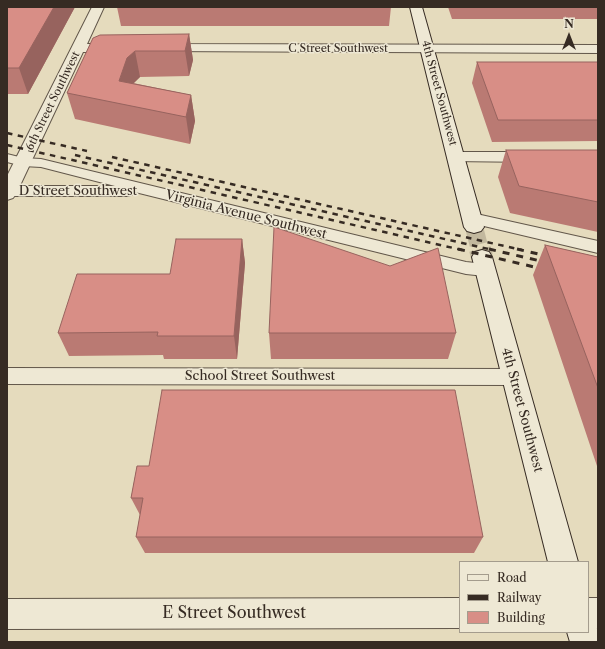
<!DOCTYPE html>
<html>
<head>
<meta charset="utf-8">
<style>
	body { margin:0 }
	#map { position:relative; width:605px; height:649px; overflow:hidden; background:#e5dbbd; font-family:"Libre Caslon Text",serif }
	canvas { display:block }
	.frame { position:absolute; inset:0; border:8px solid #362b23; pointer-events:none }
	.legend { position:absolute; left:459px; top:561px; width:130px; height:72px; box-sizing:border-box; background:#eee8d4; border:1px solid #a49c8d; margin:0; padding:5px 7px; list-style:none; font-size:12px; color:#362b23 }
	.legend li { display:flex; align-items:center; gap:8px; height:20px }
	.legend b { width:20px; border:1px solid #a49c8d }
	.north { position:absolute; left:549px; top:16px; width:40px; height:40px; -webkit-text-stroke:3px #eee8d4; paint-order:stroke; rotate:0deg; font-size:11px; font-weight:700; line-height:16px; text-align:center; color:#362b23 }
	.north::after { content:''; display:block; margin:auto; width:14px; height:18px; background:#362b23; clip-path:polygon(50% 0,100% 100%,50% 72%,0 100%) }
</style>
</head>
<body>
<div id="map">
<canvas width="605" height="649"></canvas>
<div class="frame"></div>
<ul class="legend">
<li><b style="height:5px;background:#eee8d4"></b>Road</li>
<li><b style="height:5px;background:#362b23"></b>Railway</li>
<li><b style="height:11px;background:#d88e86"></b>Building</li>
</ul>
<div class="north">N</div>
</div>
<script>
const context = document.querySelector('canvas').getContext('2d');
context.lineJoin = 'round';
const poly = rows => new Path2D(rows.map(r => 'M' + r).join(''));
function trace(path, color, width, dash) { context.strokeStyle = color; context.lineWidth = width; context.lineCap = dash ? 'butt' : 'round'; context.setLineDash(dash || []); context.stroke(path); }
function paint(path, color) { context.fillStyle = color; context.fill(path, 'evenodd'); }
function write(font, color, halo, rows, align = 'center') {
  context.font = font + ' "Libre Caslon Text",serif'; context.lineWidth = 3; context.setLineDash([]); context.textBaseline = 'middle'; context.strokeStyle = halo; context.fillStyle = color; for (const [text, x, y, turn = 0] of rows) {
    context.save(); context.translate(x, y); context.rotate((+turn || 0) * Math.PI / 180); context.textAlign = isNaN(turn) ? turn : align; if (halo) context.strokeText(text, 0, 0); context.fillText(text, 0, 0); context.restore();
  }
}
trace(poly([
	[474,227,480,250]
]), '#c2b89e', 18, [18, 9]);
trace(poly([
	[480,249,482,257]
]), '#c2b89e', 22, [22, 11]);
const minor = poly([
	[7,154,23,158,41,159,466,262,485,264,491,266,493,270,491,274,485,276,466,274,135,192,133,194,128,196,8,196,8,186,115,186,41,167,23,166,7,162,7,154],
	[472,213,598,241,598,253,467,222,464,218,467,214,472,213],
	[7,368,513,369,520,371,523,377,520,383,513,385,7,384,7,368]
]);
const tertiary = poly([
	[92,7,104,7,87,44,117,44,122,45,124,48,122,51,117,52,83,52,16,194,13,198,7,200,7,176,92,7],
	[161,44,598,45,598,53,156,51,154,48,156,45,161,44],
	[456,152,533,152,539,153,542,157,539,161,533,162,450,161,447,157,450,153,456,152],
	[460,598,460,628,7,629,7,599,460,598],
	[588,598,598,598,598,628,588,628,588,598]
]);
const secondary = poly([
	[410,7,422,7,484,227,481,231,474,233,467,231,464,227,410,7],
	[482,250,489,252,492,257,578,562,548,562,472,257,475,252,482,250],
	[588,619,594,621,598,631,598,642,570,642,567,632,588,632,588,619]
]);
trace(minor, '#62574a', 2);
trace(tertiary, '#62574a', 2);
trace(secondary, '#362b23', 2);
paint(minor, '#eee8d4');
paint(tertiary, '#eee8d4');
paint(secondary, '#eee8d4');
trace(poly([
	[7,133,87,151],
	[7,145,462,250],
	[75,155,493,250],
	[112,157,522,250]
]), '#362b23', 2.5, [5.5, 5.5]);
trace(poly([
	[458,249,547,270],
	[489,249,549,263],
	[517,249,551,257]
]), '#362b23', 3, [7, 7]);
paint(poly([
	[7,7,75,7,28,94,7,94],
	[117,7,391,7,389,26,121,26],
	[448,7,598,7,598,19,452,19],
	[189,34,193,60,189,76,140,77,133,83,191,95,195,121,190,144,75,119,67,93,93,38],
	[477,62,598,62,598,141,492,142,472,83],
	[506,150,598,150,598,232,510,213,498,177],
	[242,239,245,263,237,359,164,359,163,355,69,356,58,333,170,274],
	[545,245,598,257,598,469,533,275],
	[269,333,456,333,448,359,271,359],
	[137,466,483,537,474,553,145,553,136,537,140,515,131,498]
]), '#ba7a73');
paint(poly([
	[54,7,75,7,28,94,19,68],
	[189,34,193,60,189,76,185,51],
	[135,51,140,77,133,84,119,81,127,58],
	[191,95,195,121,190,144,186,117],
	[242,239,245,263,237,359,234,336]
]), '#97635e');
const building = poly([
	[7,7,54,7,19,68,7,68,7,7],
	[189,34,185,51,135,51,127,58,119,81,191,95,186,117,67,93,93,38,100,35,189,34],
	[477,62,598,62,598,120,498,120,477,62],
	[506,150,598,150,598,202,519,186,506,150],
	[274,227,390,266,438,248,456,333,269,333,274,227],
	[176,239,242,239,234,336,157,336,158,332,58,333,77,274,170,274,176,239],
	[545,245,598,257,598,388,545,245],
	[162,390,455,390,483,537,136,537,143,498,131,498,137,466,149,466,162,390]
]);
paint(building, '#d88e86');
trace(building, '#97635e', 1);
write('11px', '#362b23', '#eee8d4', [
	["C Street Southwest",338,49],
	["4th Street Southwest",439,93,75],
	["6th Street Southwest",53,101,-64]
]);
write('13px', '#362b23', '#eee8d4', [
	["D Street Southwest",78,191],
	["Virginia Avenue Southwest",246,215,14],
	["School Street Southwest",260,376],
	["4th Street Southwest",522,410,75]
]);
write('16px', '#362b23', '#eee8d4', [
	["E Street Southwest",234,613]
]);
</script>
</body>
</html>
